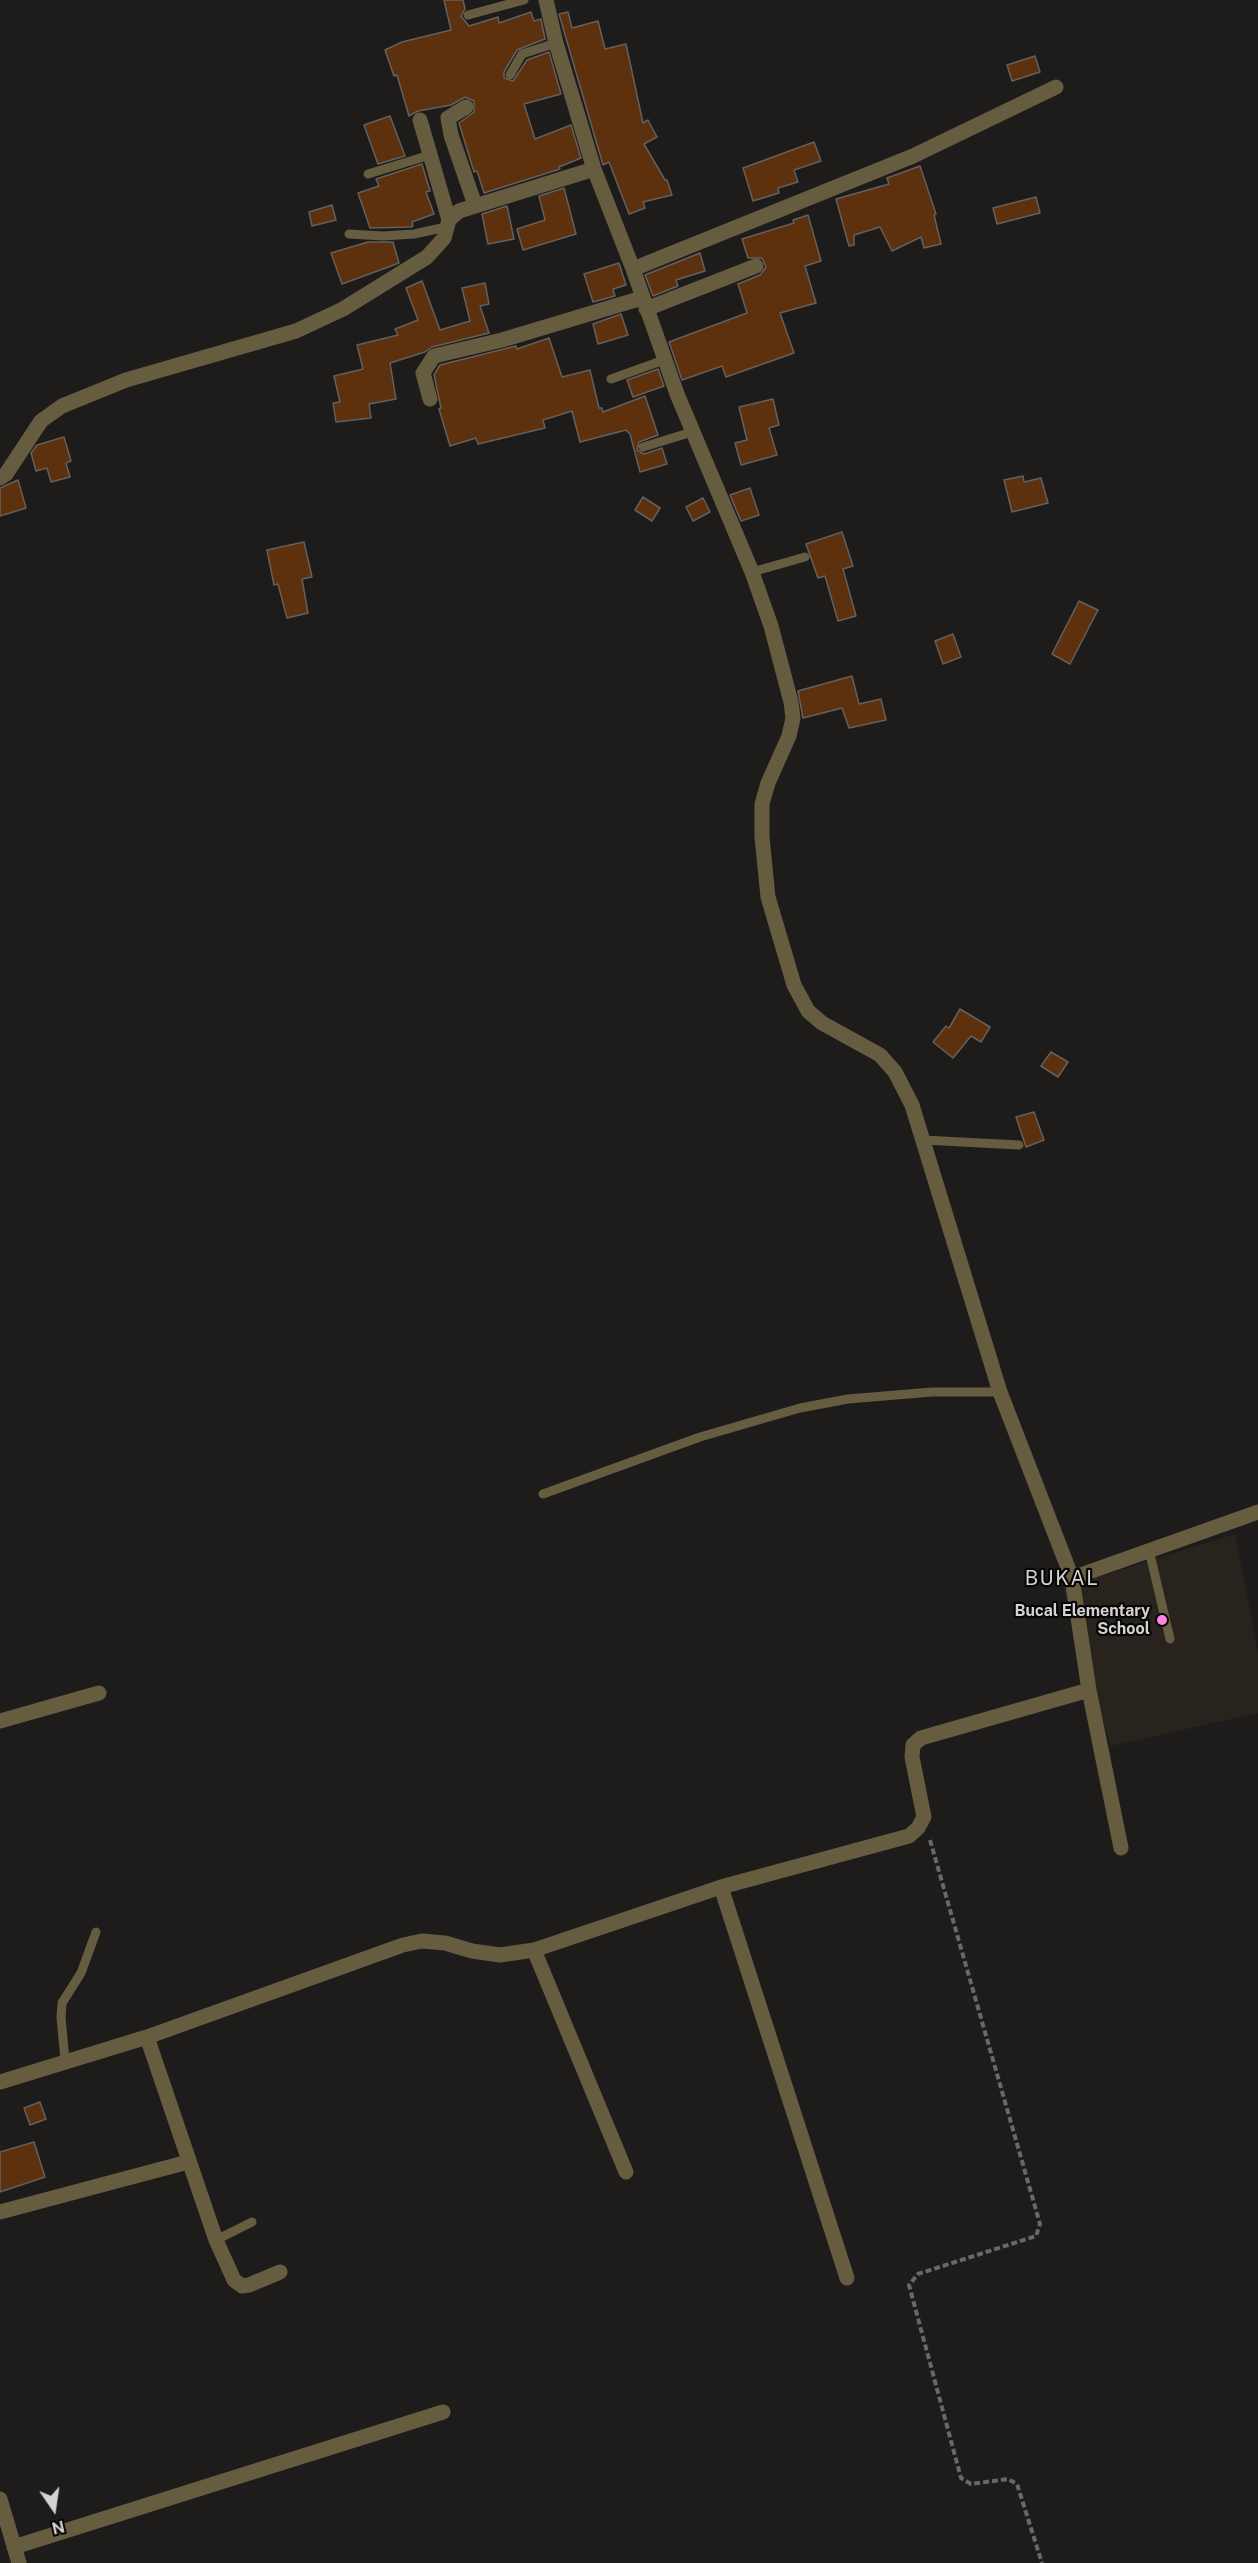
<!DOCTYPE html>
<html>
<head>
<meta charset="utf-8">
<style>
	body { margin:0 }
	#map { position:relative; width:1258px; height:2563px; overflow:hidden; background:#1d1c1a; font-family:"Public Sans",sans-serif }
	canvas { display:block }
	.north { position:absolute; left:24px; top:2479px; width:60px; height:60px; -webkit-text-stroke:4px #070606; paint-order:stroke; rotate:167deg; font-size:16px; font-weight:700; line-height:24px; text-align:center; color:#d4d3d2 }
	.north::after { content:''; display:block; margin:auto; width:21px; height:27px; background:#d4d3d2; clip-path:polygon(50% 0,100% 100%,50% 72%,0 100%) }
</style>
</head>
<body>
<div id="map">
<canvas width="1258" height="2563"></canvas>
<div class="north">N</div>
</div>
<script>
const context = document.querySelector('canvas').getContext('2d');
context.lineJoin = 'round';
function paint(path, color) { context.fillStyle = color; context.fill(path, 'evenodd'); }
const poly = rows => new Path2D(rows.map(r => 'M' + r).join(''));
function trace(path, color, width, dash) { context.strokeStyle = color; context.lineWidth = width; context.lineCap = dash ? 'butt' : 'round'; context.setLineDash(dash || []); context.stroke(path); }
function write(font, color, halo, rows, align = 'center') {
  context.font = font + ' "Public Sans",sans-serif'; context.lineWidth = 4.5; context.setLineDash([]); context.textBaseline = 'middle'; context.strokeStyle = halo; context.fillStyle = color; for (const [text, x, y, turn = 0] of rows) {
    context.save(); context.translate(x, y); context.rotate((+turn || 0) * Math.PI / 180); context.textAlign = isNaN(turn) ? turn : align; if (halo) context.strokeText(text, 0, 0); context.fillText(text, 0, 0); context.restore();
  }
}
paint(poly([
	[1235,1534,1258,1651,1258,1713,1111,1746,1063,1588]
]), '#28231d');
const building = poly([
	[444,0,463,0,465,9,461,16,469,26,498,17,499,23,531,12,534,21,541,19,545,39,517,50,504,72,504,78,513,81,527,60,549,52,561,94,524,104,535,139,571,125,581,158,559,167,560,169,484,193,477,171,474,172,459,123,474,112,474,101,465,97,451,105,418,111,409,116,397,75,394,76,385,50,402,42,451,30,444,0],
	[568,12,572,28,598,21,605,49,626,44,643,123,648,120,657,137,644,144,665,180,667,180,672,195,643,202,645,208,629,214,609,162,603,165,559,14,568,12],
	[1035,56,1040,72,1012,81,1007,65,1035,56],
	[390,116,405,156,378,164,364,125,390,116],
	[814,142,821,161,794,170,798,182,778,188,779,193,753,201,743,168,814,142],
	[422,164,430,191,426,192,434,214,412,222,413,226,411,227,370,228,358,193,379,186,376,179,422,164],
	[920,166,936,214,934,215,941,244,924,248,921,237,892,251,880,227,854,235,854,245,849,246,836,199,889,184,887,178,920,166],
	[564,188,576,234,523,250,517,229,545,220,539,196,564,188],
	[1036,197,1040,213,997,224,993,208,1036,197],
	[332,205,336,220,312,226,309,212,332,205],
	[507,206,514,239,488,244,482,214,507,206],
	[808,215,821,261,805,266,816,303,780,313,794,353,726,377,722,366,682,380,669,342,747,313,738,284,760,275,766,267,762,258,748,258,742,239,794,223,793,220,808,215],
	[368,242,393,242,399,263,342,284,331,253,368,242],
	[700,253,705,271,676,280,678,286,653,296,645,275,700,253],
	[619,263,626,285,613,289,615,296,593,302,584,274,619,263],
	[422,281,440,330,470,321,462,288,485,283,489,304,480,306,489,333,432,347,425,352,390,363,396,399,369,404,371,418,336,422,333,403,340,402,334,376,363,369,357,345,398,335,395,329,418,320,406,288,422,281],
	[621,314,628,335,598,344,593,324,621,314],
	[549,338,562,377,590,370,599,408,602,408,603,412,645,396,658,435,639,442,637,450,644,454,662,448,667,464,640,472,630,434,626,430,580,442,572,411,543,420,545,428,478,444,476,438,450,446,439,409,441,408,434,375,440,365,516,346,517,349,549,338],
	[658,369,664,386,633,397,627,380,658,369],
	[773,399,779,425,769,428,777,455,741,465,735,443,747,440,739,407,773,399],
	[64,437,71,461,66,463,70,477,51,482,47,468,36,471,31,453,37,445,64,437],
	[1023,476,1024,482,1041,478,1048,503,1012,512,1004,480,1023,476],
	[18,480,26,508,0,516,0,488,18,480],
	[750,488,759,515,741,521,730,495,750,488],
	[643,497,660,508,652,521,635,510,643,497],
	[703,498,710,512,693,521,686,507,703,498],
	[842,532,853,566,843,569,856,616,838,621,825,576,818,578,806,544,842,532],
	[304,542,312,577,302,579,308,613,287,618,278,584,274,585,267,550,304,542],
	[1079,601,1098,610,1070,664,1052,654,1079,601],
	[953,634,961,657,943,664,935,641,953,634],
	[852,676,859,704,881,699,886,720,849,728,842,708,803,718,798,691,852,676],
	[960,1009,990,1027,981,1042,971,1036,953,1058,933,1042,946,1026,949,1028,960,1009],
	[1051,1052,1068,1062,1058,1077,1041,1066,1051,1052],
	[1034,1112,1044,1140,1026,1147,1016,1117,1034,1112],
	[40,2102,46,2119,30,2125,24,2108,40,2102],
	[34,2142,45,2177,0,2192,0,2152,34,2142]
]);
paint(building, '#5e310e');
trace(building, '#63605e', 1.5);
trace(poly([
	[930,1840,1040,2224,1036,2236,918,2274,909,2285,961,2478,971,2484,1008,2479,1017,2484,1042,2563]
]), '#696867', 4, [6, 3]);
trace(poly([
	[468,15,524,0],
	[510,75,522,54,556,43],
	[368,174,430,155],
	[349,234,383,236,414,234,446,227],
	[611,379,664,360],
	[643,447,692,432],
	[752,572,805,557],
	[923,1140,1019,1145],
	[543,1494,700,1437,800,1408,848,1399,932,1392,1000,1392],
	[1149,1550,1170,1639],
	[65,2060,61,2017,62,2003,81,1973,96,1932],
	[216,2240,252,2222]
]), '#665d40', 9);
trace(poly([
	[546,0,556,43,594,169,633,269,677,394,752,572,771,626,791,702,793,718,789,736,768,783,762,804,762,837,768,897,794,985,808,1011,822,1023,880,1055,895,1072,912,1105,1000,1392,1072,1578,1089,1690,1121,1848],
	[466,107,448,118,451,135,475,205],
	[420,120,449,220],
	[633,269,913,156,1056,87],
	[646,309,756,266],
	[430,399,423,373,434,356,502,340,642,298],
	[0,478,6,474,41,421,62,406,126,380,296,331,343,309,427,257,444,238,449,220,459,211,594,169],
	[1072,1578,1258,1512],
	[0,1721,99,1693],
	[721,1887,847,2278],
	[534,1950,626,2172],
	[147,2037,216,2240,234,2280,242,2286,249,2285,280,2272],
	[0,2082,147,2037,403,1945,422,1941,445,1943,472,1951,500,1955,534,1950,721,1887,909,1836,918,1828,924,1817,912,1757,913,1745,921,1738,1089,1690],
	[0,2212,188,2162],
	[0,2499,19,2563],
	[14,2547,443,2412]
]), '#665d40', 15);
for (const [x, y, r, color] of [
	[1162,1620,6,"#fd86e1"]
]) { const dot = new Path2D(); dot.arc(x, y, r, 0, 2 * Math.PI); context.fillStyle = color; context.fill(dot); trace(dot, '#070606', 2); }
write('bold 16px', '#d4d3d2', '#070606', [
	["Bucal Elementary",1150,1611],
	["School",1150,1629]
], 'right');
context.letterSpacing = '1.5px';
write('20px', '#d5d3d1', '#070606', [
	["BUKAL",1062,1579]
]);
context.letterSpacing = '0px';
</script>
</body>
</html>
